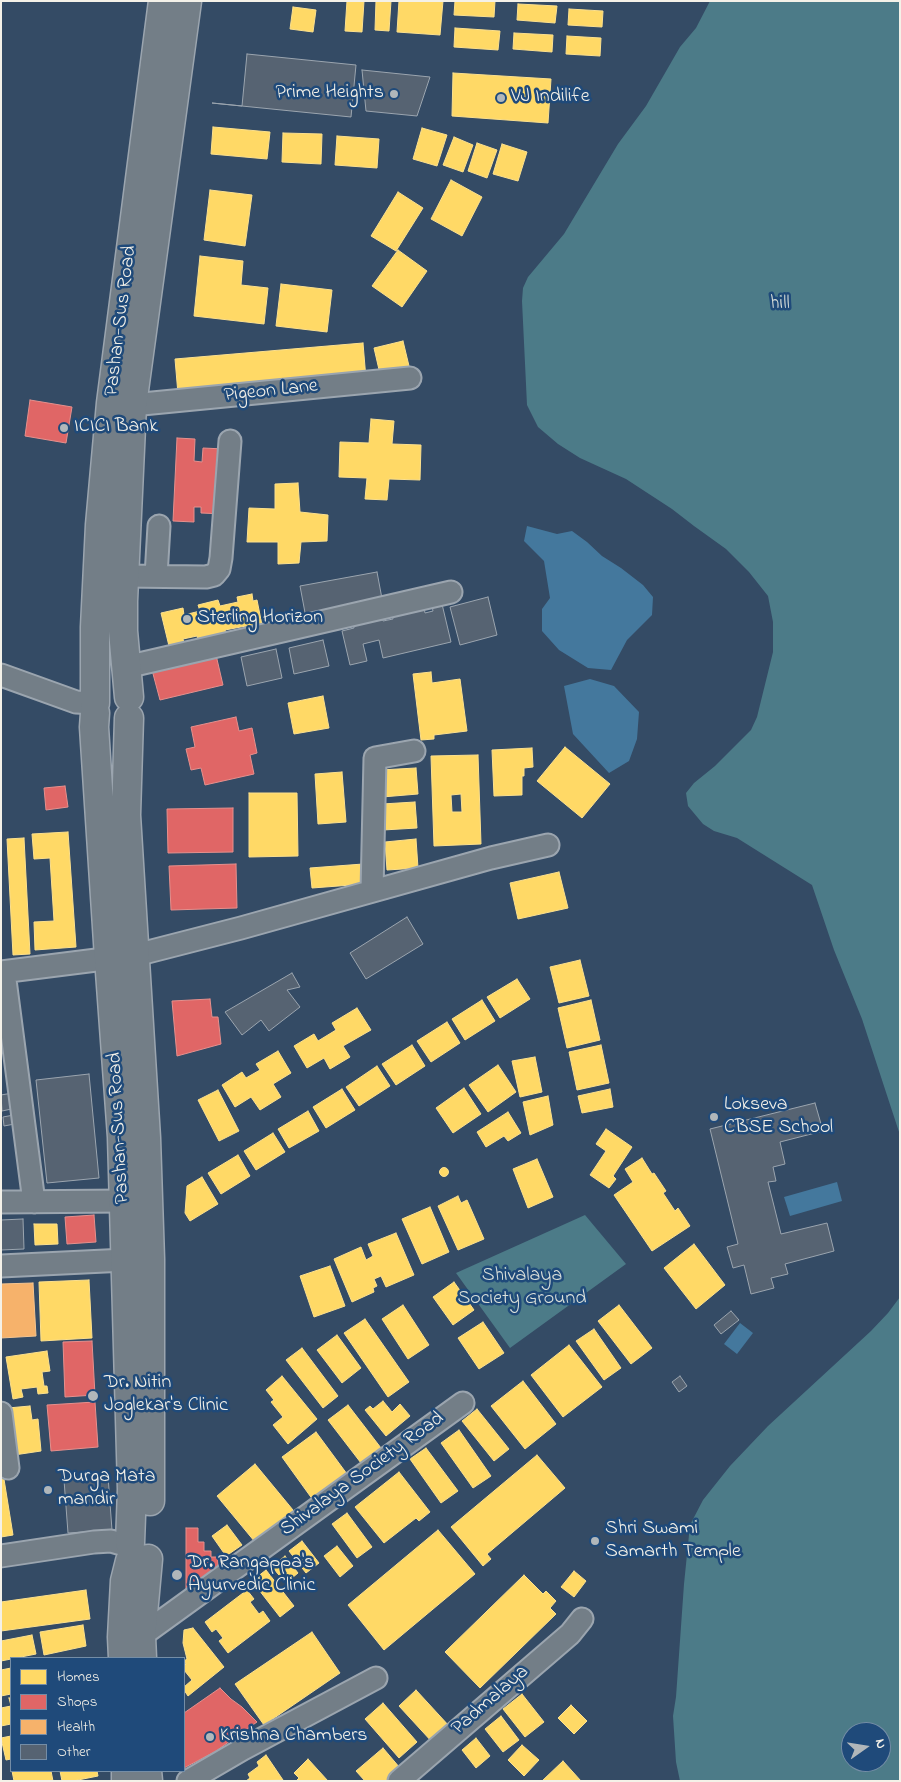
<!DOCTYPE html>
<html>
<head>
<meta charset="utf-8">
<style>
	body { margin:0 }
	#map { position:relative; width:901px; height:1782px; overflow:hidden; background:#344b65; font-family:"Indie Flower",sans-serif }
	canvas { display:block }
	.frame { position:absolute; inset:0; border:2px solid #f4f1e8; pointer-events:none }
	.legend { position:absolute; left:10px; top:1657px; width:175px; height:115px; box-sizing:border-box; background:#1f4a7a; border:1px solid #748da6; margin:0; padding:6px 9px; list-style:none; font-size:15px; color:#f4f1e8 }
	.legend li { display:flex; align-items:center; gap:10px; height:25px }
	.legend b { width:25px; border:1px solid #748da6 }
	.north { position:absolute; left:841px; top:1722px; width:50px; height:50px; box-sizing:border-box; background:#1f4a7a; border:1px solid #748da6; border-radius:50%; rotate:77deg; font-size:14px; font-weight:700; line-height:20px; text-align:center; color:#f4f1e8 }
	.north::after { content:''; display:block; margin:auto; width:18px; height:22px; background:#b1b7ba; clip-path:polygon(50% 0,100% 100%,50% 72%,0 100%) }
</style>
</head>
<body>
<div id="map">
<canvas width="901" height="1782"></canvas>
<div class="frame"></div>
<ul class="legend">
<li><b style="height:14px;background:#ffd966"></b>Homes</li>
<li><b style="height:14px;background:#e06666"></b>Shops</li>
<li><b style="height:14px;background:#f6b26b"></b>Health</li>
<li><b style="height:14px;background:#566372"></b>Other</li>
</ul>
<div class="north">N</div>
</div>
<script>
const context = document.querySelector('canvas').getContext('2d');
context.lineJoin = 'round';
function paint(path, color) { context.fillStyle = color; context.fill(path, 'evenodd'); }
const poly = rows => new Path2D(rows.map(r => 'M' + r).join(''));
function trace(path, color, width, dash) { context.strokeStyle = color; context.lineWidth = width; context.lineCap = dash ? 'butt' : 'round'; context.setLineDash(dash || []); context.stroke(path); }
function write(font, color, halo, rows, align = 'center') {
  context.font = font + ' "Indie Flower",sans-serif'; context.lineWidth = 5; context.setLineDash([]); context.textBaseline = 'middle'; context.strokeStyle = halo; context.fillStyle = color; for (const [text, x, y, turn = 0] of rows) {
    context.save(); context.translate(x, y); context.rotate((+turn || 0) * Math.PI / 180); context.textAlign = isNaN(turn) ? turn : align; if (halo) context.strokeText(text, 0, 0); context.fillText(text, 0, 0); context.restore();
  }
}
paint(poly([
	[710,1,900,1,900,1135,862,1019,834,950,812,885,737,838,714,831,703,824,688,806,686,793,694,783,715,766,751,730,757,717,773,652,773,622,768,596,749,572,726,549,694,526,672,509,626,479,580,458,558,444,538,427,527,405,522,301,523,288,528,277,564,234,618,144,646,106,680,47,696,28],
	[585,1215,626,1264,510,1348,456,1273],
	[900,1297,900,1781,680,1781,676,1762,673,1716,676,1697,684,1584,690,1525,703,1500,730,1466,768,1426,871,1331,888,1313],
	[851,1732,881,1732,881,1762,851,1762]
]), '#4c7b88');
paint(poly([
	[527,526,557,534,572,531,587,542,602,556,621,568,643,585,653,597,652,615,627,640,611,670,588,668,559,650,542,631,542,609,550,598,544,561,524,541],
	[590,679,614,686,639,712,637,739,629,761,609,773,573,734,564,686],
	[837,1182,842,1201,790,1216,784,1197],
	[740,1323,753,1333,737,1354,724,1344]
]), '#44789d');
const homes = poly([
	[347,1,364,1,362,32,345,31,347,1],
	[376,1,391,1,389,31,375,30,376,1],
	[399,1,443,1,440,35,397,32,399,1],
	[455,1,495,1,494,17,454,15,455,1],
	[518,4,557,6,555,23,517,20,518,4],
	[293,7,316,10,313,32,290,29,293,7],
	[569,9,603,11,602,27,568,25,569,9],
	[455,28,500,31,498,50,454,47,455,28],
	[514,33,553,35,552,52,513,49,514,33],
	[567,36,601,38,600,56,566,54,567,36],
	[453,73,551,79,548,123,452,116,453,73],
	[213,127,270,132,267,159,211,154,213,127],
	[422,128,447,135,437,166,413,159,422,128],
	[283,133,322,134,321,164,282,162,283,133],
	[337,136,379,139,377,168,335,165,337,136],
	[454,137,473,145,463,172,443,165,454,137],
	[477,143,497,150,487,178,468,171,477,143],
	[502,144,527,152,518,181,493,174,502,144],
	[451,180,482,197,462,236,431,219,451,180],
	[210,190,252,195,245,246,204,240,210,190],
	[398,192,423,208,396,251,371,236,398,192],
	[398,250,427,271,402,307,372,286,398,250],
	[200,256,243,261,241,285,268,288,264,324,194,316,200,256],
	[281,284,332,290,327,332,276,326,281,284],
	[403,341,409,366,380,374,374,348,403,341],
	[363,343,366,379,178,394,175,359,363,343],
	[371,419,394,421,392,444,421,445,420,480,389,479,387,500,365,499,367,478,339,477,340,442,369,443,371,419],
	[298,483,300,512,328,515,327,541,301,542,299,563,278,564,278,542,247,542,249,508,275,509,275,484,298,483],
	[252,594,253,601,257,600,262,625,247,629,246,626,225,630,226,633,198,640,197,636,183,639,184,643,169,646,161,613,183,608,184,615,200,611,198,605,218,600,220,606,238,602,237,597,252,594],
	[431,672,432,683,460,679,467,731,434,735,434,739,421,740,413,674,431,672],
	[323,696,329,728,294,734,288,703,323,696],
	[565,747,610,784,582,818,537,781,565,747],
	[532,748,533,767,524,768,524,776,522,776,522,795,494,796,492,750,532,748],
	[478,755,481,844,434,846,431,756,478,755],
	[461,794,462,812,452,812,451,795,461,794],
	[416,768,418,794,382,797,380,770,416,768],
	[342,772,346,822,318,824,315,774,342,772],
	[249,793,297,793,298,856,249,857,249,793],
	[415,802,417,828,383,830,382,804,415,802],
	[68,832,76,947,35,950,34,922,54,921,50,858,34,859,32,834,68,832],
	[24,838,30,954,13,955,7,839,24,838],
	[416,839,418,868,387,870,385,842,416,839],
	[363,864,365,884,312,888,310,868,363,864],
	[559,872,568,908,518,919,510,883,559,872],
	[580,960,589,996,559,1003,550,967,580,960],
	[517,979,530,999,500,1018,487,997,517,979],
	[482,1000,495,1021,465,1040,452,1019,482,1000],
	[591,1000,600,1040,567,1048,558,1008,591,1000],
	[357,1008,371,1030,343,1046,350,1057,330,1069,324,1058,307,1068,294,1046,314,1034,318,1041,336,1030,332,1023,357,1008],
	[447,1022,460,1043,431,1062,417,1041,447,1022],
	[412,1045,425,1066,396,1085,382,1064,412,1045],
	[601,1045,609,1083,577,1090,569,1052,601,1045],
	[278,1051,291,1073,273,1084,281,1097,260,1110,251,1097,235,1107,222,1085,242,1072,246,1078,260,1070,256,1064,278,1051],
	[535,1057,542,1092,520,1097,512,1061,535,1057],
	[498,1065,516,1092,488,1112,469,1085,498,1065],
	[377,1066,390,1086,359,1106,346,1087,377,1066],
	[464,1088,481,1114,453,1133,436,1108,464,1088],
	[342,1089,355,1110,326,1128,313,1107,342,1089],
	[610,1089,613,1107,582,1113,578,1096,610,1089],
	[218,1090,239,1131,219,1141,198,1100,218,1090],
	[548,1096,553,1125,530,1135,523,1102,548,1096],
	[308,1111,319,1131,289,1148,278,1129,308,1111],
	[508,1112,521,1133,508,1141,504,1136,486,1147,477,1132,508,1112],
	[606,1129,632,1147,613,1176,616,1179,609,1188,590,1175,606,1151,596,1144,606,1129],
	[273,1133,285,1152,256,1170,244,1151,273,1133],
	[238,1155,250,1176,221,1194,208,1173,238,1155],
	[642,1158,652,1174,654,1173,666,1191,663,1193,675,1211,678,1208,690,1226,652,1251,614,1195,633,1182,625,1169,642,1158],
	[537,1159,553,1197,528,1208,513,1169,537,1159],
	'439.5 1172a4.5 4.5 0 1 1 9 0a4.5 4.5 0 1 1-9 0Z',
	[202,1177,218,1204,190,1221,185,1213,187,1186,202,1177],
	[458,1196,461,1203,467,1200,484,1239,458,1250,438,1206,458,1196],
	[430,1207,449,1252,422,1264,402,1219,430,1207],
	[34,1224,57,1224,58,1244,35,1245,34,1224],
	[396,1233,414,1275,386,1287,381,1276,374,1279,377,1286,373,1288,374,1292,352,1302,334,1259,361,1247,366,1260,373,1256,368,1244,396,1233],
	[694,1244,725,1285,696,1309,664,1268,694,1244],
	[330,1266,345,1306,314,1317,300,1276,330,1266],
	[89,1280,92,1338,41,1341,39,1282,89,1280],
	[454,1282,474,1310,453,1325,433,1297,454,1282],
	[403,1305,429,1345,408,1359,382,1319,403,1305],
	[619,1305,652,1348,631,1364,598,1321,619,1305],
	[365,1319,409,1382,388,1397,344,1333,365,1319],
	[483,1322,504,1353,479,1369,458,1338,483,1322],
	[594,1329,621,1368,604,1380,576,1341,594,1329],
	[337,1335,361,1368,342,1383,317,1350,337,1335],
	[569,1345,602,1387,563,1417,531,1375,569,1345],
	[302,1348,338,1396,323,1408,286,1360,302,1348],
	[47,1351,50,1371,42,1372,44,1386,47,1386,48,1393,38,1394,37,1387,21,1389,23,1397,13,1399,6,1357,47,1351],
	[282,1376,317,1419,288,1444,273,1425,283,1417,271,1402,274,1400,266,1390,282,1376],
	[523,1381,556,1424,525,1449,491,1406,523,1381],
	[383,1401,392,1412,400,1404,410,1416,386,1436,365,1410,370,1406,373,1409,383,1401],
	[348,1405,381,1448,361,1463,328,1420,348,1405],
	[30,1406,32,1420,38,1419,41,1451,14,1455,8,1408,30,1406],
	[477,1409,509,1449,494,1461,462,1421,477,1409],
	[459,1430,491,1476,473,1488,441,1443,459,1430],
	[316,1432,347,1474,313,1500,282,1457,316,1432],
	[426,1448,458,1491,441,1503,410,1459,426,1448],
	[537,1455,565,1488,487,1554,491,1559,483,1566,451,1527,537,1455],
	[255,1464,293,1510,255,1542,217,1496,255,1464],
	[399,1472,430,1512,419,1521,416,1518,384,1543,355,1507,399,1472],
	[3,1473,13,1535,1,1537,1,1474,3,1473],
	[347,1513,372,1547,357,1558,332,1524,347,1513],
	[227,1525,242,1545,226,1556,212,1536,227,1525],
	[438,1530,475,1574,384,1650,348,1605,438,1530],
	[302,1541,319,1563,306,1573,289,1551,302,1541],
	[337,1546,353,1566,340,1577,324,1556,337,1546],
	[285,1556,298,1573,286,1583,272,1567,285,1556],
	[266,1570,294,1606,280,1617,252,1581,266,1570],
	[574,1571,586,1581,574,1597,561,1587,574,1571],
	[524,1575,543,1594,546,1591,556,1601,550,1608,556,1614,480,1688,445,1652,524,1575],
	[86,1590,90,1619,1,1631,1,1602,86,1590],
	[247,1590,254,1599,250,1602,259,1614,263,1611,270,1621,228,1653,219,1641,223,1638,216,1629,212,1632,205,1622,247,1590],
	[83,1625,86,1646,44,1655,40,1632,83,1625],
	[193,1628,224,1667,188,1696,184,1690,184,1687,192,1680,184,1670,184,1666,186,1664,184,1661,187,1659,183,1643,184,1630,193,1628],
	[312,1632,340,1673,264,1725,235,1684,312,1632],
	[32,1635,36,1654,1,1661,1,1641,32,1635],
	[11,1668,11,1694,1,1696,1,1670,11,1668],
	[416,1690,450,1727,433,1743,399,1706,416,1690],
	[522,1694,544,1722,525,1737,503,1709,522,1694],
	[9,1698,11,1698,11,1724,1,1726,1,1708,11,1706,9,1698],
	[383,1703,417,1742,399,1758,365,1719,383,1703],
	[571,1705,587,1721,574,1734,558,1718,571,1705],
	[501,1716,519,1740,503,1752,485,1729,501,1716],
	[11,1736,11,1759,6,1760,1,1738,11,1736],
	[476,1738,490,1756,476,1768,462,1750,476,1738],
	[522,1745,539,1760,524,1776,508,1760,522,1745],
	[383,1748,400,1768,386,1781,365,1781,356,1771,383,1748],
	[266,1755,283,1780,246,1781,250,1778,248,1774,259,1766,257,1762,266,1755],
	[308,1759,328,1781,296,1781,299,1778,294,1773,308,1759],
	[563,1761,581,1781,542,1781,563,1761],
	[12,1771,51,1771,53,1781,14,1781,12,1771],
	[60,1771,97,1771,98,1776,73,1781,62,1781,60,1771]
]);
paint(homes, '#ffd966');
trace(homes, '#fce08d', 1);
const shops = poly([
	[30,400,72,407,66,443,25,436,30,400],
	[177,438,195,439,194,461,202,462,203,448,224,449,224,463,217,462,216,479,225,479,224,514,201,513,201,507,194,507,194,522,173,521,177,438],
	[216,655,223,685,160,700,152,670,216,655],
	[236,717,239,731,252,728,257,753,250,755,254,774,205,785,201,768,191,770,186,749,195,747,191,727,236,717],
	[65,786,68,807,46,810,44,788,65,786],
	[233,808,233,852,168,853,167,809,233,808],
	[236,864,237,908,171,910,169,866,236,864],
	[210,999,212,1017,218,1017,221,1044,177,1056,172,1001,210,999],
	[94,1215,96,1242,67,1244,65,1217,94,1215],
	[92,1341,95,1395,65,1397,63,1342,92,1341],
	[95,1402,98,1447,51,1451,47,1405,95,1402],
	[186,1528,198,1528,198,1542,204,1542,204,1551,211,1551,211,1557,218,1557,218,1576,205,1585,193,1585,193,1589,186,1589,186,1528],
	[220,1688,231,1699,242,1707,257,1722,216,1751,184,1768,184,1713,220,1688]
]);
paint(shops, '#e06666');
trace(shops, '#e6908d', 1);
const health = poly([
	[33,1283,36,1336,1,1338,1,1284,33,1283]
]);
paint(health, '#f6b26b');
trace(health, '#f5c590', 1);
const building = poly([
	[247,54,356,65,351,117,212,103,242,106,247,54],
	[362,70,430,77,417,116,366,111,362,70],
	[377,572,383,604,306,618,300,586,377,572],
	[488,597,497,635,460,645,450,607,488,597],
	[442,604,451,642,383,658,379,640,363,644,367,661,350,665,342,631,354,628,352,616,381,614,383,621,393,619,392,615,424,608,425,613,433,611,432,606,442,604],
	[323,640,329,666,294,674,289,648,323,640],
	[276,649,282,678,247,686,241,657,276,649],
	[407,917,423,944,366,979,350,953,407,917],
	[292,973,300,987,287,990,300,1007,269,1031,261,1020,242,1035,225,1012,292,973],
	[89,1074,99,1178,47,1183,36,1080,89,1074],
	[18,1092,21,1107,2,1111,1,1095,18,1092],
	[815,1103,823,1131,780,1142,785,1164,773,1167,776,1181,768,1182,781,1234,827,1223,834,1251,785,1264,788,1274,771,1278,774,1288,751,1294,744,1265,733,1268,727,1247,738,1244,710,1129,815,1103],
	[19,1114,20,1123,4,1126,3,1117,19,1114],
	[23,1219,24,1249,1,1250,1,1220,23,1219],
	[731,1311,739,1320,721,1334,714,1325,731,1311],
	[680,1376,687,1386,679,1392,672,1382,680,1376],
	[108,1476,112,1530,68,1533,64,1480,108,1476]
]);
paint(building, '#566372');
trace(building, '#9ba5af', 1);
const minor = poly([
	[132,405,410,378],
	[124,576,206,577,214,575,219,569,221,558,230,441],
	[156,576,159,526],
	[126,667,451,592],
	[1,675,76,702,95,703],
	[372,891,375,758,414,751],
	[1,972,136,955,241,928,491,858,548,845],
	[4,972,34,1202],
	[1,1202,124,1201],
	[1,1266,126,1260],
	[1,1413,8,1468],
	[1,1556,94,1542,111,1541,128,1546],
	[141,1636,463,1403],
	[188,1781,243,1749,376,1678],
	[399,1781,570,1634,582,1619]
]);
const major = poly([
	[129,697,123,631,123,601,132,405,187,1],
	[95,703,95,627,100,525,111,403,163,1],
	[95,713,94,727,109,958,122,1137,132,1489,130,1543],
	[129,718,126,815,146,1138,150,1259,150,1501],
	[123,1658,122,1637,125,1581,130,1561],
	[142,1658,141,1636,148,1559],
	[126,1771,126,1781],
	[147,1771,148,1781]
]);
trace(minor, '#9ba5af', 25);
trace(major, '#9ba5af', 31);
trace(minor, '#737e87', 21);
trace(major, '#737e87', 28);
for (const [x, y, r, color] of [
	[394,94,5,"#b1b7ba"],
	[501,98,5,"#b1b7ba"],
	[64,428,5,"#b1b7ba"],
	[187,619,5,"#b1b7ba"],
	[714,1117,5,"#b1b7ba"],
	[93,1396,6,"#b1b7ba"],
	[48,1490,5,"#b1b7ba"],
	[595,1541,5,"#b1b7ba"],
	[177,1575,6,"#b1b7ba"],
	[210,1737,5,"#b1b7ba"]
]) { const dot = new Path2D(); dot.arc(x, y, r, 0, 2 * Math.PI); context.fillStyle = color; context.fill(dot); trace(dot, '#1f4a7a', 2); }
write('20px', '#f4f1e8', '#1f4a7a', [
	["Prime Heights",384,94,"right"],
	["VJ Indilife",511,98],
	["ICICI Bank",74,428],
	["Sterling Horizon",197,619],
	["Lokseva",724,1106],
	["CBSE School",724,1129],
	["Dr. Nitin",104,1384],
	["Joglekar's Clinic",104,1407],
	["Durga Mata",58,1478],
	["mandir",58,1501],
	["Shri Swami",605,1530],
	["Samarth Temple",605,1553],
	["Dr. Rangappa's",188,1564],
	["Ayurvedic Clinic",188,1587],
	["Krishna Chambers",220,1737]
], 'left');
write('20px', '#dbe0da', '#1f4a7a', [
	["hill",780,305],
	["Shivalaya",522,1277],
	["Society Ground",522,1300]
]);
write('20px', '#f4f1e8', '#1f4a7a', [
	["Pashan-Sus Road",122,321,-83],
	["Pigeon Lane",271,392,-6],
	["Pashan-Sus Road",120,1128,-93],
	["Shivalaya Society Road",363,1475,-36],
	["Padmalaya",491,1701,-41]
]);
</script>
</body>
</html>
